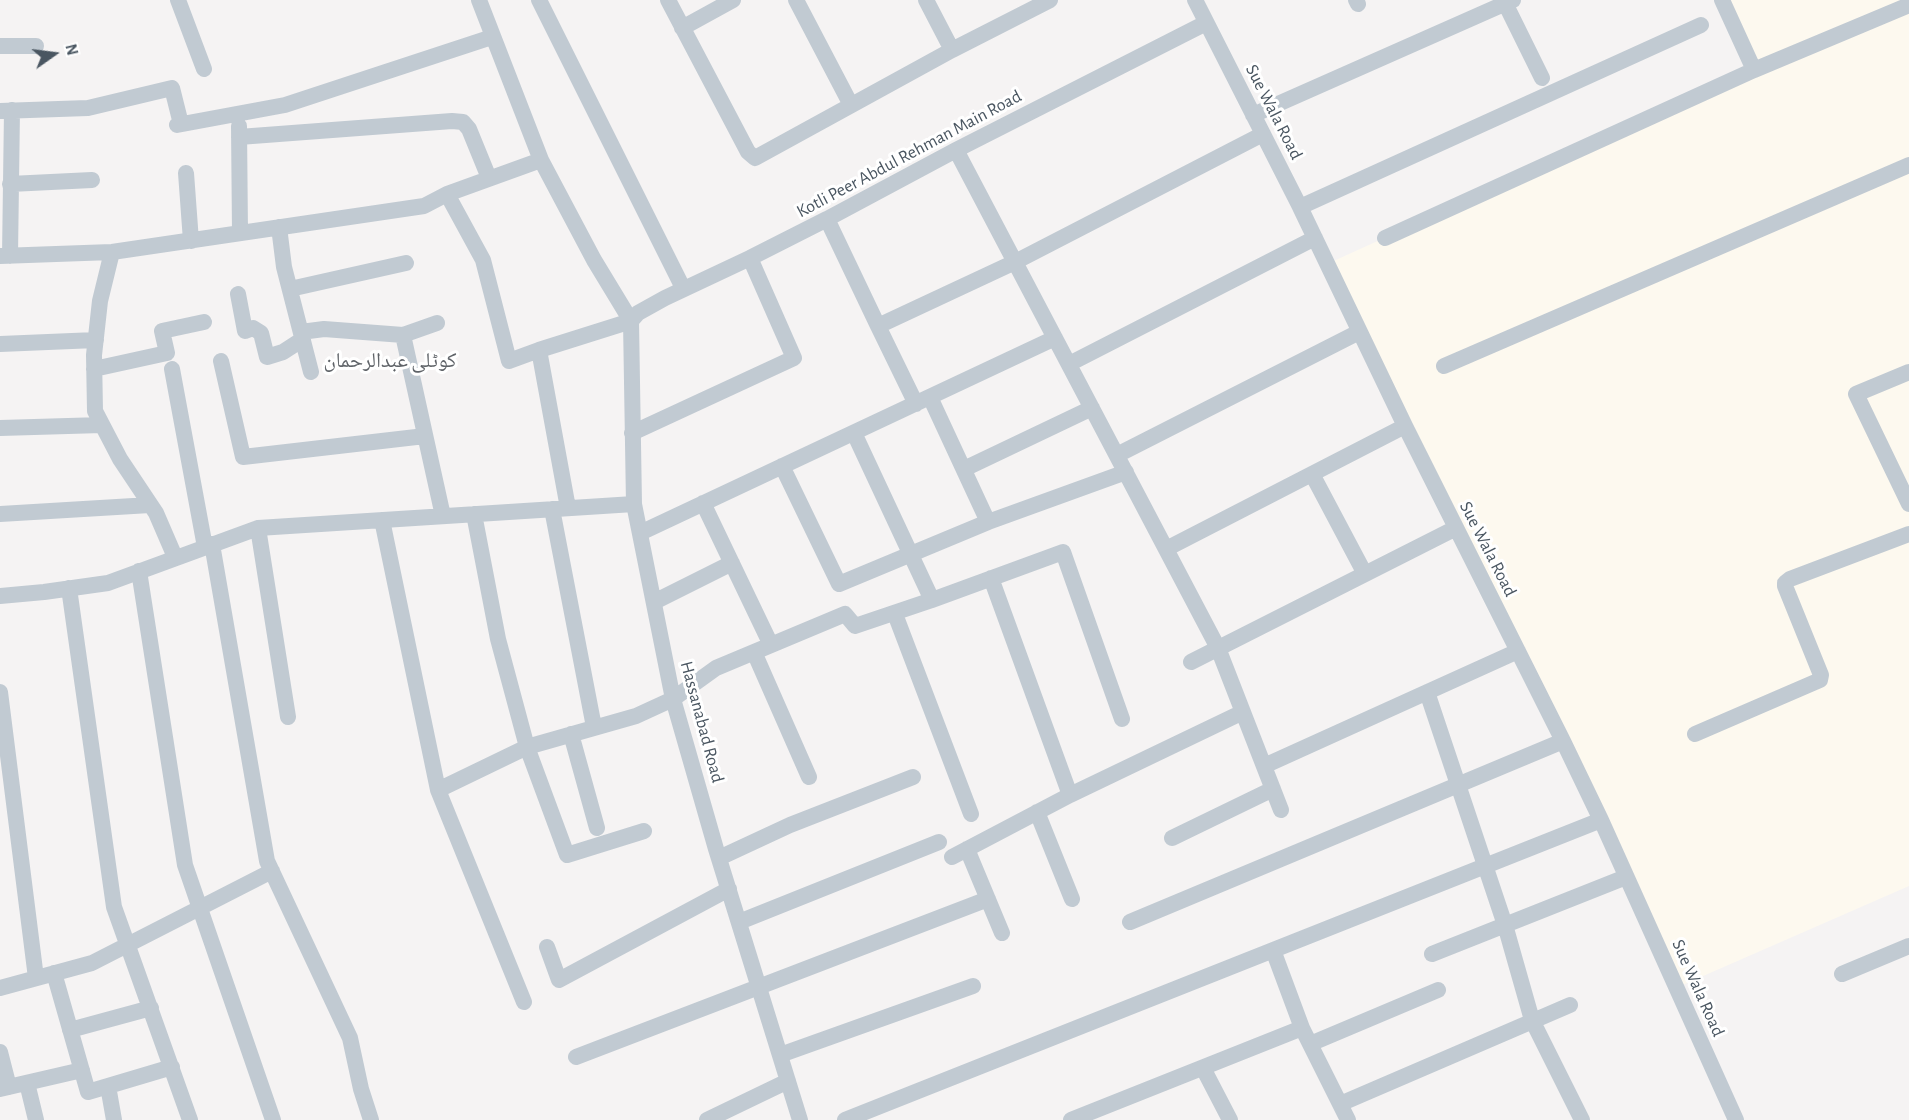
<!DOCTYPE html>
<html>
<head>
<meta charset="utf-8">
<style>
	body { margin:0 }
	#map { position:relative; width:1909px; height:1120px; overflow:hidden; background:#f5f3f3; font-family:"Alegreya Sans",sans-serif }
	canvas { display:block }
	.north { position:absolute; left:24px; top:24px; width:60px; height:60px; -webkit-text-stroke:4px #fff; paint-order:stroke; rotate:76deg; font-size:16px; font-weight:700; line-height:24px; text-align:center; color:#4a5661 }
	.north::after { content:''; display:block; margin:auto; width:21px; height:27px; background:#4a5661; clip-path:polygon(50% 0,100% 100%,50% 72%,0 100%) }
</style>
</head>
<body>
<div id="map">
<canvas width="1909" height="1120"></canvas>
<div class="north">N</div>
</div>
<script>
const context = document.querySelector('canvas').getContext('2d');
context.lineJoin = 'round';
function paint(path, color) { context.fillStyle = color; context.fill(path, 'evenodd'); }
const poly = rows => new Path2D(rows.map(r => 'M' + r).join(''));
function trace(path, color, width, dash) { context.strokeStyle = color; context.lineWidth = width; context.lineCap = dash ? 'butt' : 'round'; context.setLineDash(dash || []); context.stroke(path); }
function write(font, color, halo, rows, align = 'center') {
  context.font = font + ' "Alegreya Sans","Noto Naskh Arabic",sans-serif'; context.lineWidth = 6; context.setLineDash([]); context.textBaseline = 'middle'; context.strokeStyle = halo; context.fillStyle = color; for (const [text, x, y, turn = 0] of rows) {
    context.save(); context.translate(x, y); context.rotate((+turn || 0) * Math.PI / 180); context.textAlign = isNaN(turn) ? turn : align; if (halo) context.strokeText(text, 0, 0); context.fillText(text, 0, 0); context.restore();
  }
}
paint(poly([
	[1722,0,1909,0,1909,886,1678,987,1327,264,1754,70]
]), '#fdf9ef');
trace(poly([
	[178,0,204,69],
	[479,0,541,160,594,260,631,321],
	[539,0,683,288],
	[668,0,748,152,755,158,952,50,1050,0],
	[796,0,851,105],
	[926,0,952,50],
	[1195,0,1300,207,1405,426,1563,741,1601,820,1736,1120],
	[1356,0,1358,4],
	[1722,0,1754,70,1909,5],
	[1505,3,1542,78],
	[682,28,733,0],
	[0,46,36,46],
	[0,111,88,108,172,88,181,124],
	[1253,115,1513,0],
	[177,125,285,105,492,37],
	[239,126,240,233],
	[239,137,452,121,463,122,469,129,489,178],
	[956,150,1218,648,1281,810],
	[186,173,191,241],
	[10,184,92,180],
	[447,194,483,260,509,361,539,350],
	[1300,207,1701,25],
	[827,219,878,326,1015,262,1263,134],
	[279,227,284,267,311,372],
	[1385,238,1754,70],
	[112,252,100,301,94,355,95,411,120,459,156,513,175,557],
	[0,256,112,252,424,206,447,194,541,160],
	[10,256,12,110],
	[290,289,406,263],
	[238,294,245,331,253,328,261,333,267,357,283,352,303,339],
	[631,321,634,504,673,699,716,849,800,1120],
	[631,321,638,313,665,298,750,258,827,219,956,150,1206,23],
	[878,326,916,404],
	[301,332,324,329,403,335,437,323],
	[403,335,443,516],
	[0,344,96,340],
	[221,361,243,457,425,436],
	[1069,364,1315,238],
	[1444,366,1909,165],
	[94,369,167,353,162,331,204,322],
	[172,369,205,547],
	[1909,372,1856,394,1909,504],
	[930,397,988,522,1126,472],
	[0,428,102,425],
	[632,433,794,358,750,258],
	[1117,455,1359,332],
	[782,466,839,584,988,522],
	[964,469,1092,408],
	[1312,474,1365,574],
	[703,503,771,645],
	[568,508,539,350,631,321],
	[552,509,594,727],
	[0,514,150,505],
	[474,514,498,639,527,747,567,855,644,831],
	[382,520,438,790,524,1002],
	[258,528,288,717],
	[640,533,1055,338],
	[212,544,267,861,350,1038,361,1089,371,1120],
	[1166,549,1405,426],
	[139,571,185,865,273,1120],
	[991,578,1070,795],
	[69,588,114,907,190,1120],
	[0,596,44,592,108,583,258,528,634,504],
	[932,600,1063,552,1122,719],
	[654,602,732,563],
	[895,614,971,814],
	[754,652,809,777],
	[1191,662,1456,528],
	[0,692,36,978],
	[1427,692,1505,925,1532,1020,1582,1120],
	[571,734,597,828],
	[1695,734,1820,680,1821,675,1785,586,1785,583,1790,579,1909,534],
	[1264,766,1518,651],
	[438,790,527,747,636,716,673,699,716,668,845,614,855,626,932,600,854,433],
	[1037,812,1072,899],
	[1172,838,1273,789],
	[967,849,1002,933],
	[952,857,1070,795,1243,712],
	[719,858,790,825,913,777],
	[739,922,939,842],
	[1130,922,1563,741],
	[547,947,559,980,729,889],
	[1273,950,1302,1028],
	[1432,954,1626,877],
	[54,973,88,1092,172,1067],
	[1842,974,1909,946],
	[0,988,92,963,272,871],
	[70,1030,151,1008],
	[1310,1044,1438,990],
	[0,1052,9,1087],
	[780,1055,973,986],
	[576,1057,988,899],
	[1203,1068,1230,1120],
	[27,1083,36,1120],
	[108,1086,114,1120],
	[0,1089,82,1070],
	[1340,1104,1570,1005],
	[707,1120,788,1081],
	[845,1120,1601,820],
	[1071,1120,1302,1028,1348,1120]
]), '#c1cad2', 16);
write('18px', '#4a5661', '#fff', [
	["Sue Wala Road",1274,112,63],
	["Kotli Peer Abdul Rehman Main Road",909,154,-28],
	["Sue Wala Road",1488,549,63],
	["Hassanabad Road",702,722,75],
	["Sue Wala Road",1698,988,66]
]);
write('21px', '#5f6368', '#fff', [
	["کوٹلی عبدالرحمان",390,361]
]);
</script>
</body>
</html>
